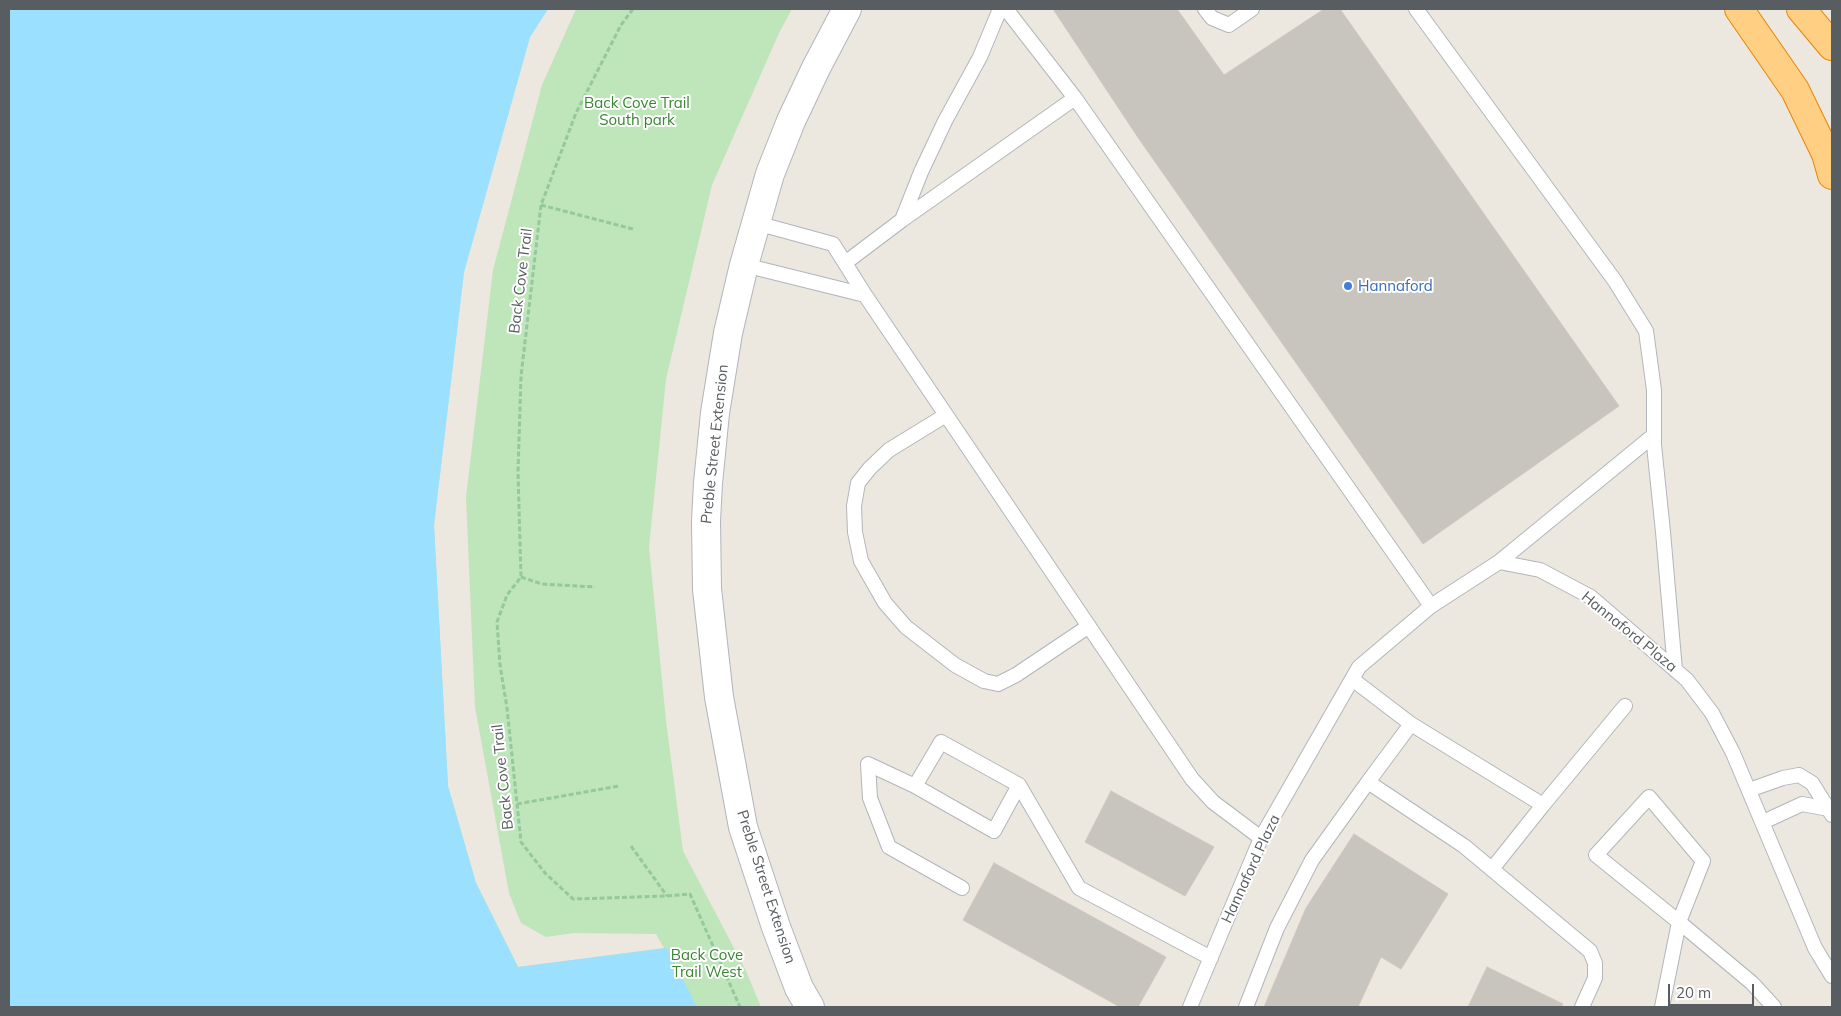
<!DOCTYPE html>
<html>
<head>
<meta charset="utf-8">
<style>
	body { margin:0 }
	#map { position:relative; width:1841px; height:1016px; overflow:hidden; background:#ece7df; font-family:Mulish,sans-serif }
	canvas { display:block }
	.frame { position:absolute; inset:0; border:10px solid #585d61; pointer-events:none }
	.scale { position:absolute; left:1668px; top:984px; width:86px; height:22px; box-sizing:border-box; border:2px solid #585d61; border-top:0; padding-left:6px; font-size:15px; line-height:18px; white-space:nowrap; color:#585d61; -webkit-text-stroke:4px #fff; paint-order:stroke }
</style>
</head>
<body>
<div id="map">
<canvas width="1841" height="1016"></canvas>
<div class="frame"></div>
<div class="scale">20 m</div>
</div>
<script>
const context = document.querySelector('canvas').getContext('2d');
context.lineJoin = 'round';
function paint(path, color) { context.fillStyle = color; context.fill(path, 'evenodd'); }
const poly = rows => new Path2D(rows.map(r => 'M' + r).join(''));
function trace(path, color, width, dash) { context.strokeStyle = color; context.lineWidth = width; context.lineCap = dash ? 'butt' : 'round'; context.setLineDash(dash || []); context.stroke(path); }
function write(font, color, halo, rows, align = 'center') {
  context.font = font + ' Mulish,sans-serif'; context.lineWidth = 4; context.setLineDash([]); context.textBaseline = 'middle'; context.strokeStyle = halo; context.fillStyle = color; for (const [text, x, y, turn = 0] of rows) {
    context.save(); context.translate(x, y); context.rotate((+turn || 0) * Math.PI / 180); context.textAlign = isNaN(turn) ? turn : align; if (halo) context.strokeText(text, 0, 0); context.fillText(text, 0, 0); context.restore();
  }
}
paint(poly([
	[9,9,548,9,530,37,464,272,434,525,448,786,476,883,518,967,664,948,656,934,574,933,546,937,521,923,509,893,475,707,466,497,493,270,542,85,576,9,792,9,779,33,712,185,666,379,649,547,666,721,683,851,746,971,761,1007,9,1007]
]), '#bfe5ba');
paint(poly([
	[9,9,548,9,530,37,464,272,434,525,448,786,476,883,518,967,667,948,697,1007,9,1007]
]), '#9be0ff');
const building = poly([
	[1053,9,1177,9,1224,75,1324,9,1340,9,1619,406,1423,544,1139,139,1053,9],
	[1111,791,1214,847,1185,896,1085,842,1111,791],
	[1354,834,1448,894,1401,969,1381,957,1358,1007,1264,1007,1306,908,1354,834],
	[994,863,1166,957,1138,1007,1120,1007,963,920,994,863],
	[1487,967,1563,1004,1561,1007,1468,1007,1487,967]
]);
paint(building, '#c8c4be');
trace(building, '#d0c8bd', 1);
const service = poly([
	[1006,9,1075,98,1431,606],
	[1205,9,1212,18,1229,25,1252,9],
	[1416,9,1615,281,1646,331,1654,390,1654,445,1663,532,1675,670],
	[902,220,921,172,945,121,980,57,1000,9],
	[756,223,833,244,865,295,1192,779,1213,802,1261,838],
	[845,263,902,220,1075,98],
	[744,265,865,295],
	[946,415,889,450,870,468,858,483,854,506,855,532,861,561,885,603,906,627,955,665,984,681,998,684,1016,675,1089,626],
	[1499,562,1654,435],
	[1352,679,1411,724,1368,782],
	[1411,724,1543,805,1492,869],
	[1019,785,994,831,915,786,941,742,1019,785,1079,888,1211,958],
	[915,786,868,764,870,798,889,847,962,888],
	[1749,790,1783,778,1799,775,1812,783,1832,815],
	[1649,797,1703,861,1679,922,1596,855,1649,797],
	[1543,805,1625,706],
	[1763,822,1802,804,1829,809],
	[1190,1007,1261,838,1359,667,1431,606,1499,562,1540,570,1591,597,1687,680,1712,713,1733,753,1815,948,1832,976],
	[1246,1007,1277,928,1312,860,1368,782,1464,846,1590,951,1595,963,1595,978,1582,1007],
	[1662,1007,1679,922,1752,983,1774,1007]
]);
const secondary = poly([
	[810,1007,799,988,776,927,743,827,719,697,707,589,706,521,708,483,715,413,728,333,744,265,770,174,791,121,816,68,847,9]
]);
const motorway = poly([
	[1739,9,1795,90,1826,154,1832,175],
	[1801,9,1832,46]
]);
trace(service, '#b2b6ba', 16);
trace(secondary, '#b1b6bb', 30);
trace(motorway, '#ea8400', 30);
trace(poly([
	[633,9,621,25,576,113,541,205,521,376,518,472,521,577,507,595,497,622,500,665,507,708,521,842,545,873,573,899,667,896,690,894,740,1007],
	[541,205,633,229],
	[521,577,542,584,595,587],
	[517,804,619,786],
	[631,846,667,896]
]), '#95c89d', 3, [5, 2.5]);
trace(service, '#fff', 14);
trace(secondary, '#fff', 28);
trace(motorway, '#ffd083', 28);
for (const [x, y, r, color] of [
	[1348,286,5,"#3f7fe0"]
]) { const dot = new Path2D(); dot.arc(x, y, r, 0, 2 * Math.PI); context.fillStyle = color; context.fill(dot); trace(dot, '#fff', 2); }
write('15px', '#398532', '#fff', [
	["Back Cove Trail",637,103],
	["South park",637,120],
	["Back Cove",707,955],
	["Trail West",707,972]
]);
write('15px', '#585d61', '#fff', [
	["Back Cove Trail",521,281,-83],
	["Preble Street Extension",715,444,-84],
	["Hannaford Plaza",1629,632,39],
	["Back Cove Trail",503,777,-96],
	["Hannaford Plaza",1251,869,-65],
	["Preble Street Extension",766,887,72]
]);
write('15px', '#366cbe', '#fff', [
	["Hannaford",1358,286]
], 'left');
</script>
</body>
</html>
